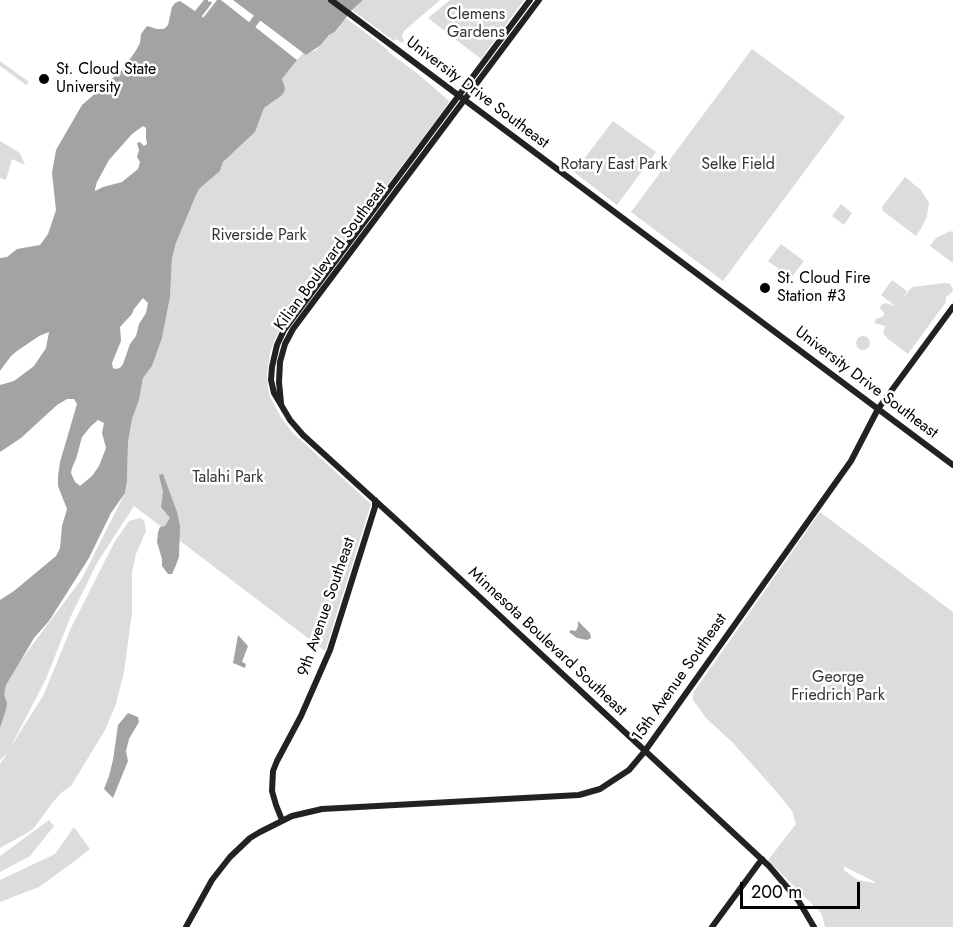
<!DOCTYPE html>
<html>
<head>
<meta charset="utf-8">
<style>
	body { margin:0 }
	#map { position:relative; width:953px; height:927px; overflow:hidden; background:#fff; font-family:Jost,sans-serif }
	canvas { display:block }
	.scale { position:absolute; left:740px; top:882px; width:120px; height:27px; box-sizing:border-box; border:3px solid #000; border-top:0; padding-left:8px; font-size:18px; line-height:21px; white-space:nowrap; color:#000; -webkit-text-stroke:4px #fff; paint-order:stroke }
</style>
</head>
<body>
<div id="map">
<canvas width="953" height="927"></canvas>
<div class="scale">200 m</div>
</div>
<script>
const context = document.querySelector('canvas').getContext('2d');
context.lineJoin = 'round';
function paint(path, color) { context.fillStyle = color; context.fill(path, 'evenodd'); }
const poly = rows => new Path2D(rows.map(r => 'M' + r).join(''));
function trace(path, color, width, dash) { context.strokeStyle = color; context.lineWidth = width; context.lineCap = dash ? 'butt' : 'round'; context.setLineDash(dash || []); context.stroke(path); }
function write(font, color, halo, rows, align = 'center') {
  context.font = font + ' Jost,sans-serif'; context.lineWidth = 5; context.setLineDash([]); context.textBaseline = 'middle'; context.strokeStyle = halo; context.fillStyle = color; for (const [text, x, y, turn = 0] of rows) {
    context.save(); context.translate(x, y); context.rotate((+turn || 0) * Math.PI / 180); context.textAlign = isNaN(turn) ? turn : align; if (halo) context.strokeText(text, 0, 0); context.fillText(text, 0, 0); context.restore();
  }
}
paint(poly([
	[363,0,440,0,404,31,402,36,404,41,402,43,396,39,394,41,352,10],
	[450,0,524,0,481,59,428,18],
	[346,18,388,50,387,51,418,74,449,101,446,107,287,318,275,339,270,353,267,374,268,388,270,397,281,417,292,432,371,504,325,651,134,506,97,563,70,618,46,679,10,748,43,696,71,628,115,541,129,521,140,518,144,520,146,531,136,554,132,572,132,612,124,672,116,704,105,730,71,786,61,793,53,802,34,828,27,833,0,848,0,764,8,752,0,760,0,721,3,684,81,580,125,493,127,481,128,442,132,419,139,400,143,378,152,366,162,338,170,297,172,258,176,243,196,195,199,189,220,171,223,162,255,132,264,108,281,96,285,88,282,79,297,60,303,53,307,54,316,50,324,42,329,35,336,32],
	[752,49,845,117,723,281,631,212],
	[0,61,29,82,26,85,0,66],
	[613,121,656,152,617,205,574,172],
	[0,141,20,153,25,165,12,159,6,180,0,178],
	[905,177,921,190,929,203,927,216,922,227,916,236,883,211,882,207],
	[841,204,852,213,844,225,832,216],
	[953,231,953,263,930,246,936,238,948,232],
	[781,244,804,261,791,278,768,261],
	[892,280,907,291,903,298,912,287,945,283,950,284,953,289,952,292,946,297,946,302,908,354,888,339,883,333,885,326,874,323,877,318,880,318,884,315,884,312,880,309,881,305,885,303,895,306,881,295],
	'856 343a7 7 0 1 1 14 0a7 7 0 1 1-14 0Z',
	[820,512,953,612,953,927,825,927,822,914,768,860,796,824,792,811,775,790,732,742,706,718,693,700,693,693],
	[843,866,875,882,875,883,858,880,845,871],
	[49,820,54,826,30,856,0,872,0,856],
	[74,827,90,849,72,863,39,887,0,902,0,880,55,854]
]), '#dcdcdc');
paint(poly([
	[204,0,208,0,208,2,210,1,212,3,202,16,203,18,217,0,221,0,297,60,282,79,285,88,284,92,281,96,264,108,255,132,223,162,220,171,199,189,196,195,176,243,172,258,170,297,162,338,152,366,143,378,139,400,132,419,128,442,127,481,125,493,111,513,89,558,49,621,34,638,6,685,4,694,7,704,6,709,0,728,0,600,14,591,56,556,60,548,62,526,67,509,58,486,58,476,60,462,77,404,74,399,67,399,57,405,21,438,0,452,0,385,14,381,34,366,46,348,49,332,39,336,17,351,11,356,0,371,0,258,7,257,17,249,40,245,48,234,56,210,52,173,56,150,82,105,122,70,135,52,140,43,141,34,147,26,157,29,164,29,168,25,172,7,175,3,180,1,195,11],
	[143,126,146,128,146,138,147,144,144,146,140,142,137,143,139,150,137,157,140,162,138,169,122,182,103,187,95,191,95,189,97,182,109,160,132,134],
	[143,298,148,303,146,313,139,324,136,336,130,344,123,364,120,368,115,369,113,368,112,363,121,341,120,327,132,314,134,309],
	[98,420,104,423,102,433,106,448,99,466,92,476,80,486,75,482,71,473,72,468,76,459,82,437,91,426],
	[233,0,363,0,352,10,335,32,329,35,321,45,306,55],
	[163,474,177,512,180,526,179,557,176,565,172,574,168,574,162,566,162,559,157,542,158,532,160,527,165,526,170,518,161,507,163,492,159,475],
	[578,621,590,633,591,638,587,640,577,638,569,632,571,630,576,631,578,626],
	[238,635,248,646,242,662,246,664,245,668,233,663],
	[128,713,138,717,139,722,129,739,126,751,128,761,113,798,104,789,109,776,113,760,118,725]
]), '#a3a3a3');
trace(poly([
	[248,30,271,0]
]), '#a3a3a3', 8);
trace(poly([
	[331,0,953,465],
	[530,0,284,330,277,345,272,367,271,380,274,393,290,420,303,435,402,525,769,866,798,900,814,927],
	[281,403,279,382,280,362,285,344,293,329,539,0],
	[282,820,276,805,272,791,273,771,277,761,301,716,330,650,375,507,375,500],
	[186,927,212,880,230,857,250,838,260,832,292,816,322,809,579,795,600,789,629,770,645,751,851,461,878,409,953,307],
	[712,927,762,859]
]), '#222', 6);
for (const [x, y, r, color] of [
	[44,79,6,"#000"],
	[765,288,6,"#000"]
]) { const dot = new Path2D(); dot.arc(x, y, r, 0, 2 * Math.PI); context.fillStyle = color; context.fill(dot); trace(dot, '#fff', 2); }
write('16px', '#333', '#fff', [
	["Clemens",476,15],
	["Gardens",476,33],
	["Rotary East Park",614,165],
	["Selke Field",738,165],
	["Riverside Park",259,236],
	["Talahi Park",228,478],
	["George",838,678],
	["Friedrich Park",838,696]
]);
write('16px', '#000', '#fff', [
	["St. Cloud State",56,70],
	["University",56,88],
	["St. Cloud Fire",777,279],
	["Station #3",777,297]
], 'left');
write('16px', '#000', '#fff', [
	["University Drive Southeast",477,93,37],
	["Kilian Boulevard Southeast",331,257,-54],
	["University Drive Southeast",866,383,37],
	["9th Avenue Southeast",327,607,-71],
	["Minnesota Boulevard Southeast",547,642,43],
	["15th Avenue Southeast",680,678,-55]
]);
</script>
</body>
</html>
